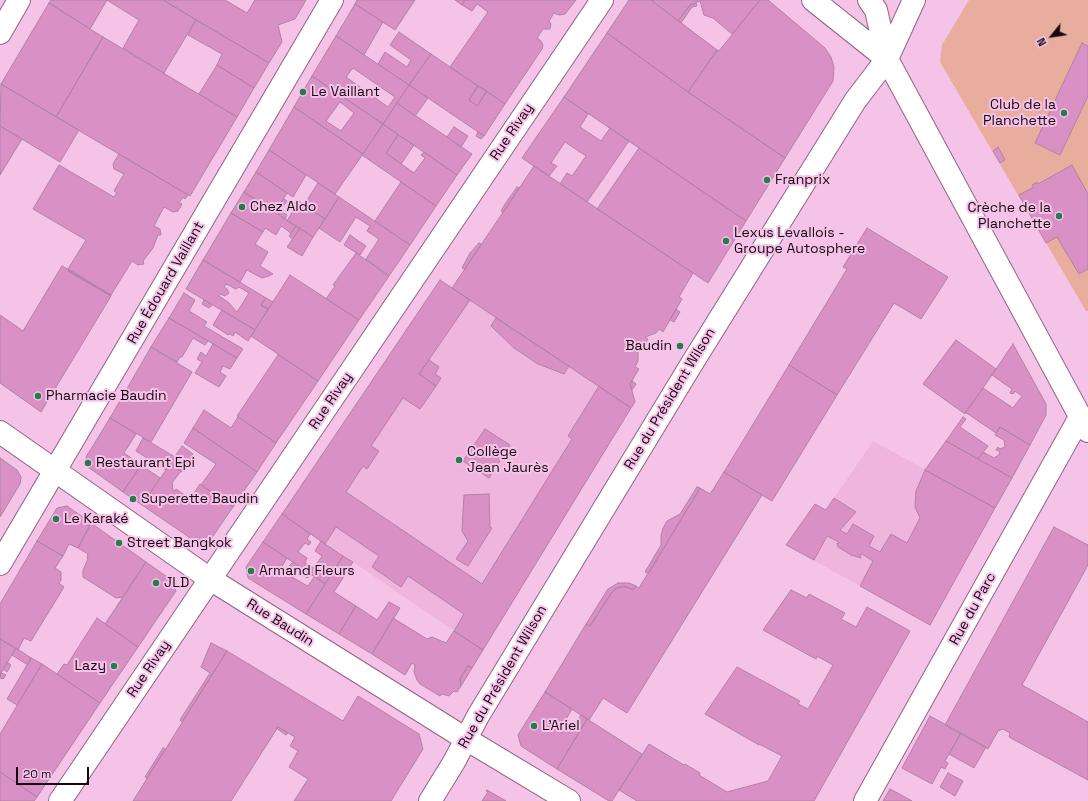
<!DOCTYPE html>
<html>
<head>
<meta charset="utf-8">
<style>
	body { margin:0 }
	#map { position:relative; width:1088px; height:801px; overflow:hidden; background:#f6c3e8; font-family:"Space Grotesk",sans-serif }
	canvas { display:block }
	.north { position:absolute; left:1032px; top:16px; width:40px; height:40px; -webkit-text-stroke:3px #f6c3e8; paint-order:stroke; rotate:240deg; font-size:11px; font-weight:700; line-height:16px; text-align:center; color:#170713 }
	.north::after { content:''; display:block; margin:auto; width:14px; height:18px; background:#170713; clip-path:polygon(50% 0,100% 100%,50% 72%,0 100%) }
	.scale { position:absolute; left:16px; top:767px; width:73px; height:18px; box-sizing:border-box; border:2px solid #170713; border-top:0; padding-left:5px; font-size:12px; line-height:14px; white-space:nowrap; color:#170713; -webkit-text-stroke:3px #f6c3e8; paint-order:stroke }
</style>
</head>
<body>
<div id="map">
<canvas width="1088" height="801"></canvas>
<div class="north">N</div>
<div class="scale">20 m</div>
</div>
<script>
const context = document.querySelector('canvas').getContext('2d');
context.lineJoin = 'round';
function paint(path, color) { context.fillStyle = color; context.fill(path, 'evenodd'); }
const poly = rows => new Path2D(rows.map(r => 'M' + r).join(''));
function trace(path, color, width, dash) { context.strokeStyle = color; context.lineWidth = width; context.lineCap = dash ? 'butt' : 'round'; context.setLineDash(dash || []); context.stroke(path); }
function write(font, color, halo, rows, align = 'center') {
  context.font = font + ' "Space Grotesk",sans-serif'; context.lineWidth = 4; context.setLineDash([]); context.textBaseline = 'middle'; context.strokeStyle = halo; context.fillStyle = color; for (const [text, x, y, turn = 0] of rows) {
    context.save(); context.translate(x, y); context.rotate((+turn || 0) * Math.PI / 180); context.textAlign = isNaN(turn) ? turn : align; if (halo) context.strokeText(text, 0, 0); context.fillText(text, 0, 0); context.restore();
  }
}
paint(poly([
	[440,280,632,407,482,650,283,514],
	[873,441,995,508,930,625,786,545,815,504,826,510]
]), '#efb5df');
paint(poly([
	[969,0,1088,0,1088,311,1086,311,940,62,942,45]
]), '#e8ad9d');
const building = poly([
	[51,0,163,0,196,20,164,73,123,48,139,20,107,0,90,29,49,3,51,0],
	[165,0,225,0,247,13,255,0,306,0,295,19,278,25,282,42,269,63,165,1,165,0],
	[357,0,415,0,395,30,355,4,357,0],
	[455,0,465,0,462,5,455,0],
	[465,0,576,0,565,14,559,15,554,13,549,21,551,24,550,29,543,29,537,38,541,41,543,45,542,49,505,104,450,67,488,12,477,4,472,11,462,5,465,0],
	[629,0,651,0,717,50,688,92,607,33,629,0],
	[651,0,760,0,732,34,713,18,704,15,700,1,690,5,678,21,651,0],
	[760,0,768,0,825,48,831,57,834,67,833,81,785,158,688,92,717,50,719,51,760,0],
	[49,3,103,37,56,117,1,84,49,3],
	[696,3,697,6,692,7,681,23,678,21,690,5,696,3],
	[355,4,383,22,364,55,336,36,355,4],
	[196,20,269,63,254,88,217,65,222,54,188,35,196,20],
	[399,32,431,54,409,85,378,64,385,52,407,67,411,60,390,45,399,32],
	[607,33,688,92,785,158,746,221,564,97,607,33],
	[336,36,409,85,383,124,312,76,336,36],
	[353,68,395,97,388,107,346,77,353,68],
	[103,37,237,117,190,196,56,117,103,37],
	[1082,43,1088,46,1088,96,1060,155,1035,143,1082,43],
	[431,54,478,86,469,100,477,106,487,91,505,104,484,136,409,85,431,54],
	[217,65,254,88,237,117,199,94,217,65],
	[312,76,383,124,363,154,294,107,312,76],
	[340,102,354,113,341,131,326,121,340,102],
	[1,84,79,130,60,162,0,126,1,84],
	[409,85,428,98,415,116,397,103,409,85],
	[478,86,487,91,477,106,469,100,478,86],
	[564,97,588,114,580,127,601,141,610,128,629,141,587,202,560,184,567,173,572,176,586,156,565,142,551,163,557,166,549,176,522,158,564,97],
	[397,103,472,154,457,175,383,124,397,103],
	[294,107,363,154,335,194,269,150,294,107],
	[383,124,398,135,386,153,414,173,425,158,421,155,424,152,457,175,436,206,362,155,383,124],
	[0,126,22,139,0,175,0,126],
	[454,127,468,136,461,147,447,137,454,127],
	[478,132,484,136,481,139,476,136,478,132],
	[398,135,414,145,401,164,386,153,398,135],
	[998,147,1005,160,1000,163,993,151,998,147],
	[639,148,746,221,708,283,597,209,639,148],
	[269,150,306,175,293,197,256,172,269,150],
	[119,154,188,195,185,199,183,197,179,203,182,204,178,211,173,212,164,207,154,226,160,229,161,235,158,235,153,248,143,261,144,264,138,265,132,261,111,295,68,269,86,240,33,209,59,165,114,197,117,193,114,191,124,174,114,169,113,164,119,154],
	[1072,165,1088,194,1088,269,1079,274,1057,237,1046,243,1019,195,1034,187,1032,185,1037,182,1038,184,1072,165],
	[534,166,693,273,679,297,682,299,663,332,659,329,656,333,645,337,648,339,641,351,638,350,638,361,635,367,639,369,630,384,635,402,631,408,452,288,534,166],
	[256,172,287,193,275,212,244,192,256,172],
	[401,182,436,206,410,245,375,221,401,182],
	[318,183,339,197,325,219,304,205,318,183],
	[517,187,519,188,503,213,501,211,505,204,517,187],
	[244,192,296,226,291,233,281,226,276,235,265,228,263,232,231,213,244,192],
	[339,197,410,245,389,276,366,259,379,239,367,231,370,226,356,217,340,242,319,228,339,197],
	[284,199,287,201,284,205,281,203,284,199],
	[299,201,325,219,313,237,287,221,299,201],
	[281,211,287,215,285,219,278,214,281,211],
	[231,213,263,232,255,244,268,252,260,266,273,274,269,276,262,278,247,270,240,282,203,260,231,213],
	[296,226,300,228,293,239,289,236,296,226],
	[300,228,313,237,302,256,287,247,300,228],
	[867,228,948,277,921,319,894,303,837,395,789,365,847,269,843,267,867,228],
	[350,235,366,246,360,255,344,245,350,235],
	[479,243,481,244,465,269,462,268,470,253,479,243],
	[356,253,389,276,359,320,326,299,335,286,333,285,356,253],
	[203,260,266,298,261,305,268,309,255,330,186,289,203,260],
	[226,284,236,289,239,287,249,293,237,312,228,302,219,296,220,294,225,296,229,293,227,289,224,287,226,284],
	[62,266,69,270,68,271,111,296,41,412,0,383,0,315,23,331,62,266],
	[69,270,111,295,111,296,68,271,69,270],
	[290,275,359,320,318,381,251,336,290,275],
	[440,280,470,300,419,374,436,386,420,409,403,398,371,446,379,451,367,469,363,466,346,492,482,584,572,439,568,436,599,386,631,408,483,650,454,631,464,614,408,576,401,587,372,567,379,556,336,527,325,544,282,514,440,280],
	[184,293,195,300,189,311,207,322,204,326,243,349,237,358,169,318,184,293],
	[266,298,273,302,268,309,261,305,266,298],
	[204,300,212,305,209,308,202,304,204,300],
	[676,309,680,312,674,322,670,320,676,309],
	[222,310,255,330,248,341,235,332,233,336,230,334,228,335,213,325,222,310],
	[169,318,208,341,205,345,193,338,182,357,180,357,177,362,151,347,169,318],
	[496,318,569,366,564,374,538,364,514,348,491,326,496,318],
	[956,340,996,369,965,414,923,384,956,340],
	[213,344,237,358,230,369,223,366,220,372,226,376,219,387,195,373,202,362,197,359,201,352,206,356,213,344],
	[1013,344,1046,404,1046,415,1030,445,1000,427,996,433,965,412,983,388,1013,408,1022,396,1015,391,1013,394,1010,393,1012,389,992,375,1013,344],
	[151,347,192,372,151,442,110,418,151,347],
	[278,355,318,381,276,443,237,416,278,355],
	[429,360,439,367,435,374,441,378,436,386,419,374,429,360],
	[789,365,837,395,772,501,724,472,789,365],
	[632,381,636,384,632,390,630,384,632,381],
	[204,410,231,428,238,417,276,443,257,472,193,428,204,410],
	[963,417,966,419,960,427,988,446,978,459,946,441,963,417],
	[110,418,136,434,124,453,141,465,123,492,88,467,86,457,110,418],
	[1000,427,1030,445,1012,478,978,459,983,452,994,458,1000,454,999,451,996,450,998,447,1000,449,1005,447,1004,440,995,435,1000,427],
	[193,428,257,472,233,507,201,485,216,464,184,443,193,428],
	[485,429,510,445,489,478,463,461,485,429],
	[143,438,175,457,166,470,136,451,143,438],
	[946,441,1012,478,995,508,925,470,946,441],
	[182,446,193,454,182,472,170,464,182,446],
	[0,458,17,470,21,477,20,484,0,517,0,458],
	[170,464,181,471,172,483,173,490,175,491,176,489,186,496,185,498,189,501,200,484,233,507,209,542,199,544,142,505,170,464],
	[141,465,160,478,142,505,123,492,141,465],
	[925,470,995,508,930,625,860,586,873,561,862,554,860,555,861,558,851,555,838,547,837,543,838,544,839,542,827,536,814,560,786,545,815,504,826,510,834,498,856,512,840,530,847,534,853,524,874,536,869,546,880,552,891,534,907,543,920,518,915,507,916,491,925,470],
	[724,472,762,495,627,713,603,698,589,720,545,692,586,624,590,626,612,592,620,587,627,587,633,590,636,586,639,588,700,488,710,494,724,472],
	[697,487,700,488,649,573,645,572,661,545,661,536,663,528,667,521,680,514,697,487],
	[489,494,490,527,492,528,468,566,456,559,468,541,462,531,464,495,489,494],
	[67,506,91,523,78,548,69,544,63,556,37,541,57,508,67,506],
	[282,514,310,534,307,539,311,542,309,545,305,543,298,552,307,558,305,563,314,568,322,556,315,551,321,541,343,556,325,584,263,542,282,514],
	[91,523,146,562,123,597,116,598,83,577,83,570,88,559,87,558,88,554,78,548,91,523],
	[1054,527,1088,545,1088,565,1022,685,1088,722,1088,780,1009,737,1010,733,1003,729,998,731,988,749,945,725,1054,527],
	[37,541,63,556,55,568,61,572,61,580,59,583,64,587,31,641,24,638,18,650,0,639,0,604,37,541],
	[263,542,287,558,280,570,304,584,308,586,315,576,325,584,306,614,248,578,246,567,263,542],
	[343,556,353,562,334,592,356,606,339,634,306,614,343,556],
	[146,562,173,581,176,591,138,647,105,624,146,562],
	[293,562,312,575,307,578,289,566,293,562],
	[618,583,629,583,636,586,633,590,624,586,616,588,612,592,590,626,586,624,608,589,618,583],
	[791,590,807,598,809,594,845,613,841,619,856,627,867,607,910,631,814,801,637,801,619,790,649,744,684,765,685,764,700,773,699,775,727,792,768,781,782,756,759,744,759,745,705,714,737,667,800,701,798,704,808,709,833,665,817,656,816,659,763,630,791,590],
	[389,602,400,608,372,654,339,634,356,606,377,620,389,602],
	[97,618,138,647,100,703,57,674,64,664,67,665,97,618],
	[393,618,427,639,432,637,446,643,454,631,483,650,472,668,468,666,460,679,461,686,457,692,454,691,449,696,442,694,440,696,420,684,417,680,414,672,415,665,412,663,405,675,372,654,393,618],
	[0,639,16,648,0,675,0,639],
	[211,643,227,651,182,722,180,720,210,673,201,667,211,643],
	[16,648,31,658,28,665,12,655,16,648],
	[227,651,343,721,358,696,419,734,423,749,391,801,294,801,308,779,289,767,298,751,290,746,295,737,278,727,231,801,133,801,227,651],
	[31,658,42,664,17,705,7,699,31,658],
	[7,662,11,665,7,672,3,669,7,662],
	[42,664,100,703,37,797,0,772,0,734,42,664],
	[468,666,472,668,461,686,460,679,468,666],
	[1,673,6,675,3,679,0,678,1,673],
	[545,692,572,709,559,731,562,733,565,730,569,733,581,715,587,719,557,769,521,746,518,735,545,692],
	[930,716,961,733,945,761,948,763,945,769,941,767,932,784,902,768,930,716],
	[587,719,642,754,612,801,609,801,557,769,587,719],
	[278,727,288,733,286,735,276,728,278,727],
	[961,733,986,747,974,768,949,754,961,733],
	[163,748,165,749,147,778,145,777,163,748],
	[0,772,37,797,34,801,0,801,0,772],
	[948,773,963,781,955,796,940,787,948,773],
	[890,789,912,801,883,801,890,789],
	[487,790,506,801,482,801,488,792,486,791,487,790]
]);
paint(building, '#d890c5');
trace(building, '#b282a5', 1);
const minor = poly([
	[813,0,887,59,1088,431],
	[869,0,876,10,887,59],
	[0,33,19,0],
	[0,432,210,579,466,739,569,801],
	[0,564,332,0],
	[60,801,602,0],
	[430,801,454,762,478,716,691,365,855,101,887,59,914,0],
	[865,801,1080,417]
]);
trace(minor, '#916385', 24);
trace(minor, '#fff', 22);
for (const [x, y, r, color] of [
	[303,92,4,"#267c50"],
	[1064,113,4,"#267c50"],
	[767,180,4,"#267c50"],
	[242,207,4,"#267c50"],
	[1059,216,4,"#267c50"],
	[726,241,4,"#267c50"],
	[680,346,4,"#267c50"],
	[38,396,4,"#267c50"],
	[459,460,4,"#267c50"],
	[88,463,4,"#267c50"],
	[133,499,4,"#267c50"],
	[56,519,4,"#267c50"],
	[119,543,4,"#267c50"],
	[251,571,4,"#267c50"],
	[156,583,4,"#267c50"],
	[114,666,4,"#267c50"],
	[534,726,4,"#267c50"]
]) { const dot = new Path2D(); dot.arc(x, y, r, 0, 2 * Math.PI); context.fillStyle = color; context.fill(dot); trace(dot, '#f6c3e8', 1.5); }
write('14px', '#170713', '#f6c3e8', [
	["Le Vaillant",311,92],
	["Club de la",1056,105,"right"],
	["Planchette",1056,121,"right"],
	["Franprix",775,180],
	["Chez Aldo",250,207],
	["Crèche de la",1051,208,"right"],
	["Planchette",1051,224,"right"],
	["Lexus Levallois -",734,233],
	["Groupe Autosphere",734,249],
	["Baudin",672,346,"right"],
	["Pharmacie Baudin",46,396],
	["Collège",467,452],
	["Jean Jaurès",467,468],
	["Restaurant Epi",96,463],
	["Superette Baudin",141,499],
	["Le Karaké",64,519],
	["Street Bangkok",127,543],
	["Armand Fleurs",259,571],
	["JLD",164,583],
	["Lazy",106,666,"right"],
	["L'Ariel",542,726]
], 'left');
write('14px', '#170713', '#f6c3e8', [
	["Rue Rivay",512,132,-56],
	["Rue Édouard Vaillant",166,283,-60],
	["Rue du Président Wilson",670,399,-59],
	["Rue Rivay",331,401,-56],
	["Rue du Parc",973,609,-61],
	["Rue Baudin",280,623,32],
	["Rue Rivay",149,669,-56],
	["Rue du Président Wilson",503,677,-60]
]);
</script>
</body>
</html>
